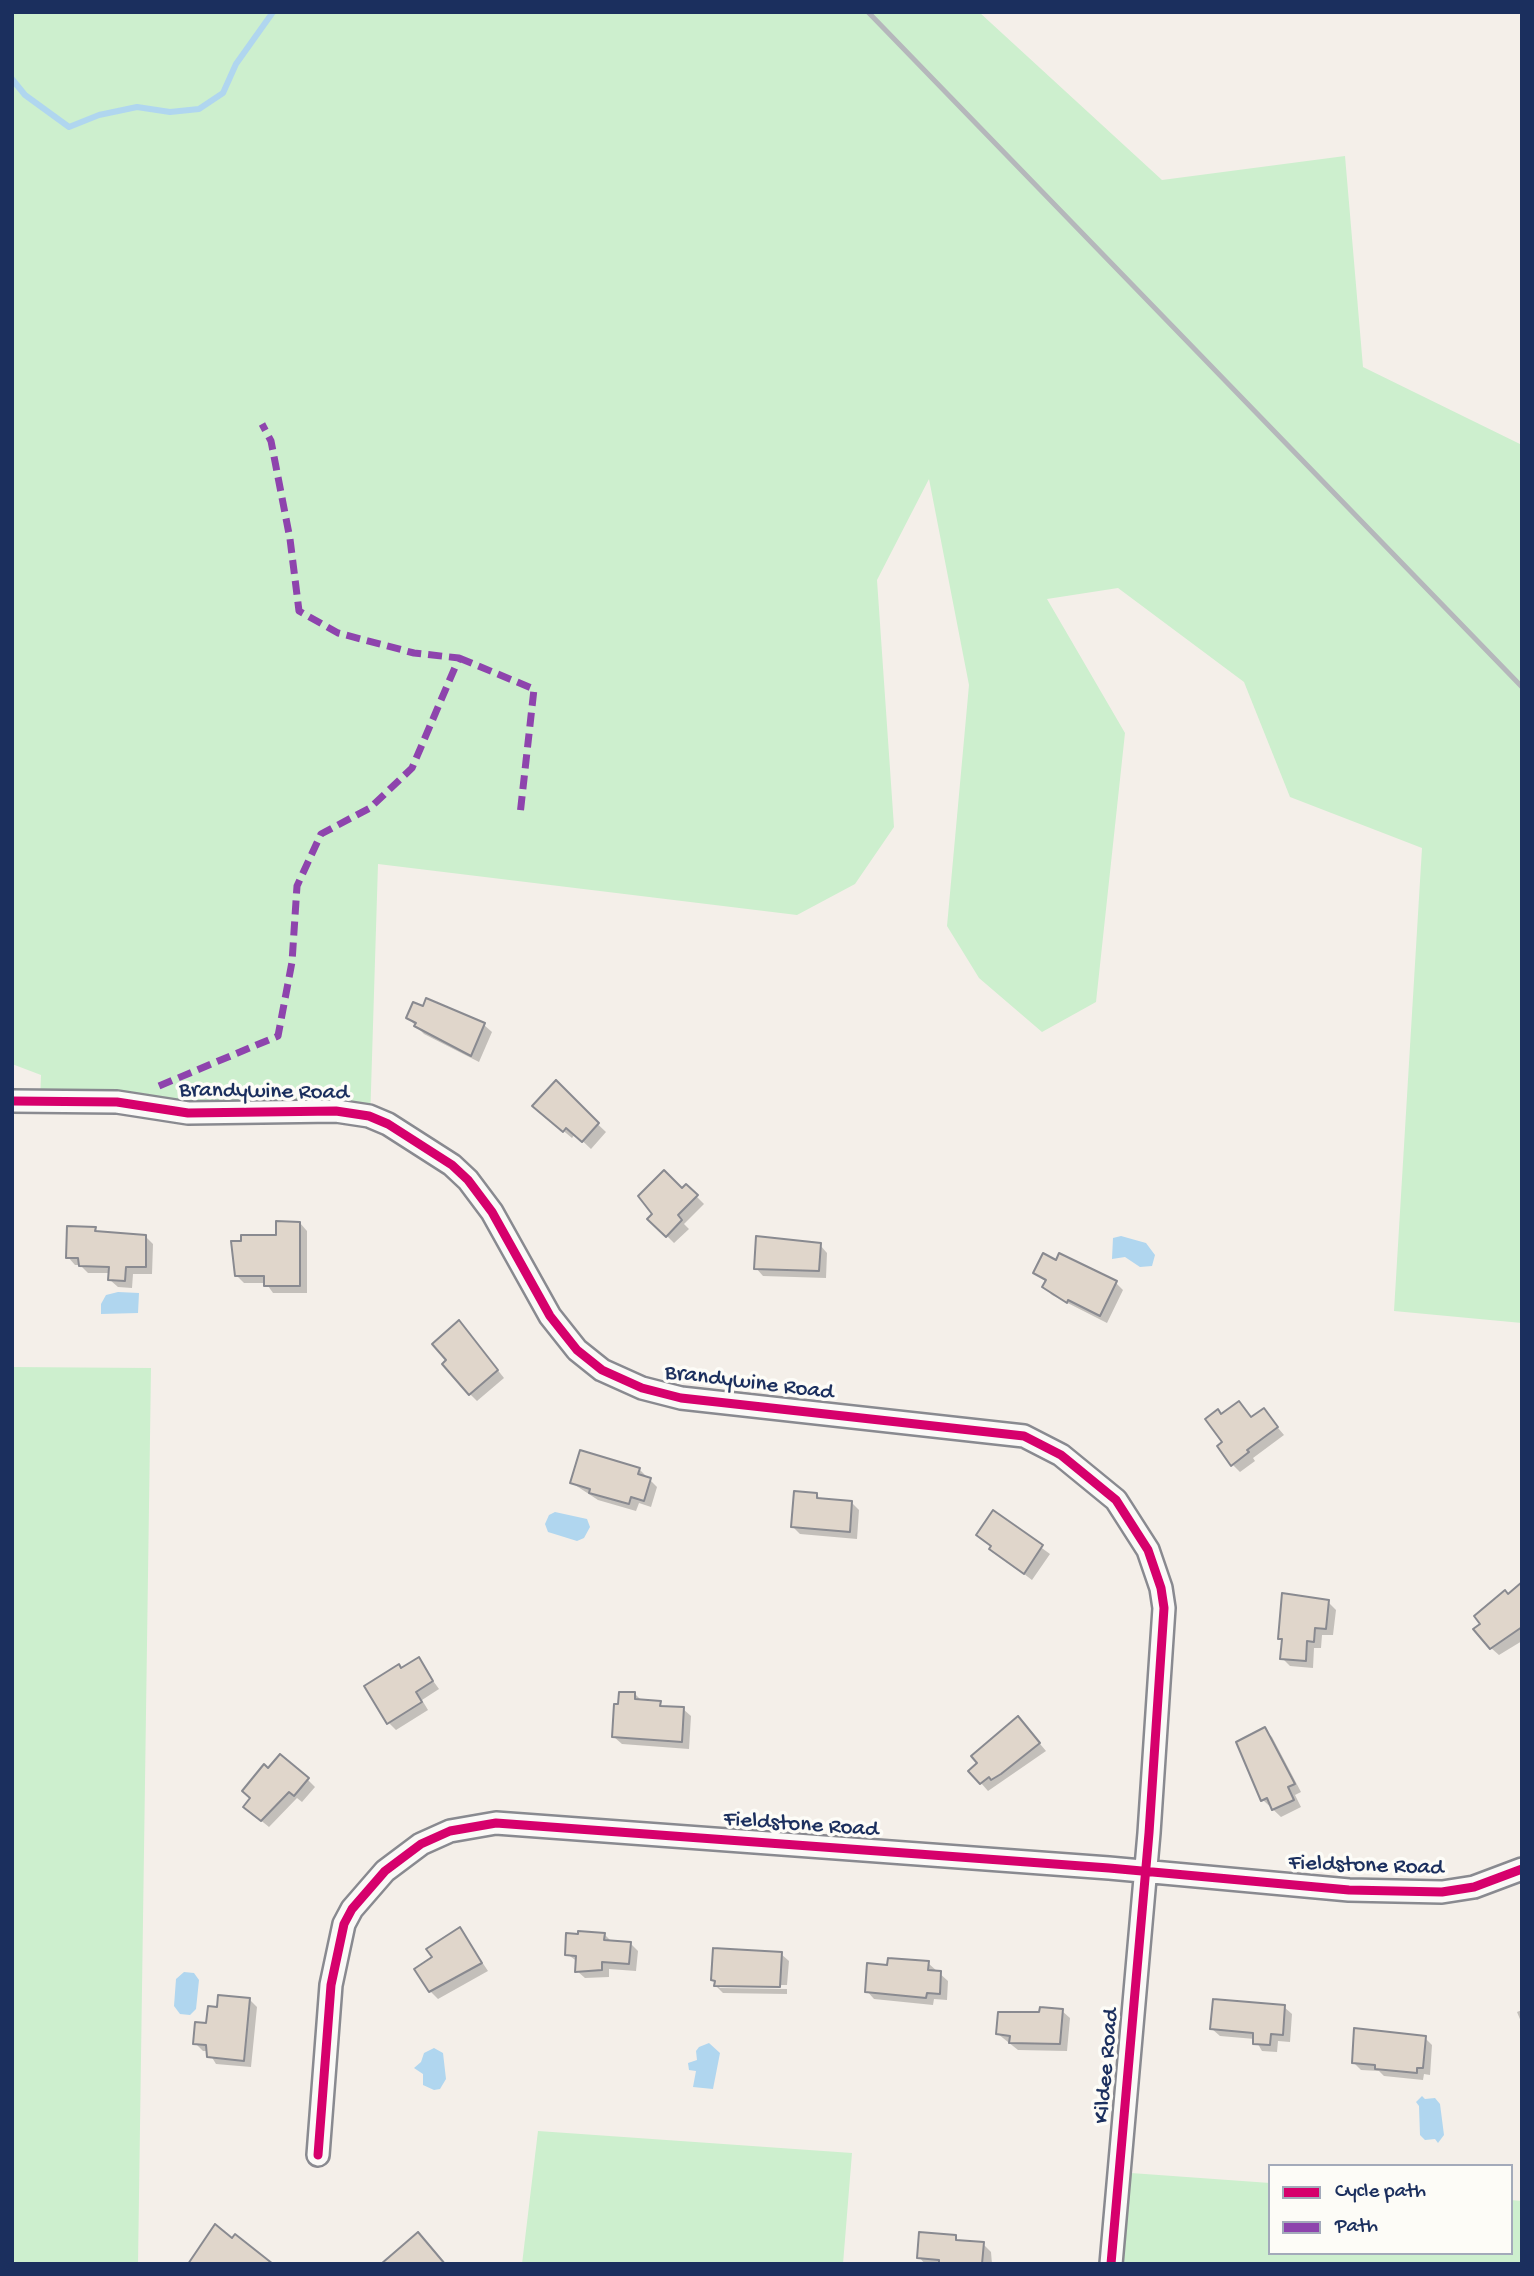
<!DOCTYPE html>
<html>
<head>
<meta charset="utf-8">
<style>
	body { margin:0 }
	#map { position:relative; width:1534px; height:2276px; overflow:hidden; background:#f4efe9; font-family:"Gochi Hand",sans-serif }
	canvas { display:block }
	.frame { position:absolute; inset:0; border:14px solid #1b2f5e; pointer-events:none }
	.legend { position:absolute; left:1268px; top:2164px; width:245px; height:91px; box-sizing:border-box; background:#fdfcf7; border:2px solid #a3aaba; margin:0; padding:9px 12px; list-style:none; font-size:21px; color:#1b2f5e }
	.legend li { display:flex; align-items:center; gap:14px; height:35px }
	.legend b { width:35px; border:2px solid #a3aaba }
</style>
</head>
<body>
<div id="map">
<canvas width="1534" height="2276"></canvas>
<div class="frame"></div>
<ul class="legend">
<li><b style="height:9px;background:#d6006c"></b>Cycle path</li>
<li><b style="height:9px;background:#8e44ad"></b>Path</li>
</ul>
</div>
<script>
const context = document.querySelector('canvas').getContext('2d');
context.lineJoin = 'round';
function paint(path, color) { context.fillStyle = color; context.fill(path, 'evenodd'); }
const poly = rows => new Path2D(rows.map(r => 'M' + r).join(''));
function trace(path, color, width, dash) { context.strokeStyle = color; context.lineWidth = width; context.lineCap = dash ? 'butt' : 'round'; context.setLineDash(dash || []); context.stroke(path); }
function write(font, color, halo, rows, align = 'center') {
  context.font = font + ' "Gochi Hand",sans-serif'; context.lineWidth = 7; context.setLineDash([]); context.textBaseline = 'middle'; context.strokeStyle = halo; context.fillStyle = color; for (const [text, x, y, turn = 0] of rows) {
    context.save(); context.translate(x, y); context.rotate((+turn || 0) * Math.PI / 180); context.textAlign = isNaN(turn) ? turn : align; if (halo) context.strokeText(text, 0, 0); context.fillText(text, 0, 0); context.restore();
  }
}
paint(poly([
	[12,12,979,12,1162,180,1345,156,1363,367,1522,445,1522,1323,1394,1311,1422,848,1290,797,1244,682,1118,588,1047,599,1125,733,1096,1002,1042,1032,979,978,947,926,969,685,929,479,877,580,894,827,855,884,797,915,378,864,370,1122,40,1104,41,1075,12,1064],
	[12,1367,151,1368,138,2264,12,2264],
	[538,2131,852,2153,843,2264,522,2264],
	[1117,2172,1270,2183,1270,2253,1511,2253,1511,2200,1522,2201,1522,2264,1108,2264]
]), '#cdefce');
paint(poly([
	[1121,1236,1146,1243,1155,1255,1152,1266,1140,1267,1125,1257,1112,1259,1113,1238],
	[118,1292,139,1293,138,1313,101,1314,101,1304,106,1295],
	[555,1512,587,1519,590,1527,584,1538,577,1541,548,1532,545,1524,549,1515],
	[184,1972,194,1973,199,1980,196,2009,190,2015,180,2014,174,2006,176,1979],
	[709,2043,720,2053,713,2089,693,2087,696,2071,689,2070,688,2063,697,2060,696,2051,699,2047],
	[434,2048,443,2053,446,2079,440,2089,434,2090,423,2085,423,2074,414,2068,421,2062,424,2053],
	[1422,2096,1425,2099,1435,2098,1440,2104,1444,2135,1438,2143,1435,2139,1425,2140,1420,2135,1419,2106,1416,2102]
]), '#b0d6ef');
paint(poly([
	[424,1008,484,1025,492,1032,479,1062,424,1034,408,1018],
	[542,1113,590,1117,606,1132,591,1149,575,1134,572,1138],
	[686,1186,704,1204,684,1224,689,1229,674,1243,650,1219],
	[300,1223,307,1231,307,1293,273,1293,266,1283,244,1283,236,1275,278,1237],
	[95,1228,99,1233,146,1237,153,1244,152,1274,133,1274,132,1288,118,1287,110,1280,110,1273,88,1273,80,1265,75,1265,68,1257],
	[820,1245,827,1253,826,1278,763,1276,756,1268],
	[1035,1273,1116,1283,1123,1290,1107,1323,1052,1295,1044,1287,1046,1282],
	[466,1330,504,1378,477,1401,470,1394],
	[1239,1403,1252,1418,1263,1410,1284,1435,1253,1458,1255,1461,1240,1472,1233,1465,1224,1442,1222,1415],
	[639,1469,657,1487,651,1507,639,1503,636,1511,598,1500,572,1483],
	[817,1495,821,1500,851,1502,859,1510,857,1539,800,1534,793,1527],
	[994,1513,1050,1554,1032,1580,991,1549],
	[1522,1588,1522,1641,1499,1655,1491,1648,1508,1596],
	[1328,1602,1336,1610,1333,1635,1322,1635,1321,1648,1314,1648,1313,1668,1290,1666,1282,1658,1284,1642,1280,1638],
	[418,1660,439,1689,422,1700,428,1710,396,1730,389,1723,402,1670],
	[635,1694,643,1702,683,1709,691,1716,689,1749,622,1744,614,1737],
	[1025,1726,1046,1751,988,1791,981,1783],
	[1265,1730,1272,1737,1301,1792,1295,1795,1301,1807,1281,1817,1263,1800],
	[268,1770,307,1779,315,1787,302,1802,297,1798,269,1827,253,1814],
	[460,1929,488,1971,438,1999,430,1991,434,1958],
	[604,1934,612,1942,630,1943,638,1951,636,1971,609,1969,609,1977,585,1978,577,1971,578,1962,567,1954],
	[781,1954,789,1961,787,1985,716,1985,720,1988,787,1989,787,1994,723,1993,716,1986,713,1980],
	[928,1963,948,1981,947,2000,934,1999,933,2005,874,1999,867,1991],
	[250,2000,257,2007,251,2067,216,2064,208,2051,203,2051,195,2043,218,2009],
	[1284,2007,1292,2014,1290,2042,1278,2041,1277,2052,1262,2051,1255,2039,1220,2036,1212,2029],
	[1522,2010,1522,2024,1517,2012],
	[1062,2011,1070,2018,1067,2051,1018,2050,998,2034,1041,2014],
	[1425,2038,1432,2045,1430,2075,1424,2074,1423,2080,1384,2076,1379,2071,1361,2070,1353,2062],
	[955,2237,960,2242,983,2244,991,2252,992,2264,925,2264,919,2257]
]), '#0003');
trace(poly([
	[12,79,25,95,69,127,99,115,137,107,170,112,199,109,223,93,236,64,273,12]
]), '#b0d6ef', 6);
const building = poly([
	[426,998,485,1023,471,1056,414,1026,416,1023,406,1018,413,1002,423,1006,426,998],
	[556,1080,599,1123,582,1142,566,1128,563,1132,532,1106,556,1080],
	[664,1170,682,1188,686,1184,698,1195,678,1215,682,1220,666,1237,647,1219,652,1214,638,1196,664,1170],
	[276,1221,300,1222,300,1286,264,1286,264,1276,235,1276,231,1241,241,1241,241,1235,276,1235,276,1221],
	[67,1226,96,1227,95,1231,146,1235,146,1267,126,1267,125,1281,108,1280,109,1267,79,1266,78,1258,66,1258,67,1226],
	[756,1236,821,1243,819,1271,754,1269,756,1236],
	[1043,1253,1056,1260,1059,1253,1117,1281,1100,1316,1068,1300,1067,1303,1042,1287,1046,1280,1033,1273,1043,1253],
	[459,1320,498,1370,469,1395,442,1364,446,1360,432,1344,459,1320],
	[1239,1401,1251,1417,1264,1408,1278,1427,1247,1450,1249,1452,1231,1466,1217,1446,1222,1442,1205,1419,1218,1409,1221,1414,1239,1401],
	[580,1450,640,1468,638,1474,651,1478,644,1501,631,1497,629,1504,589,1493,590,1489,570,1483,580,1450],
	[794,1491,817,1493,817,1498,852,1501,850,1532,791,1527,794,1491],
	[993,1510,1043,1545,1024,1574,989,1549,991,1546,976,1535,993,1510],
	[1522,1582,1522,1627,1490,1649,1473,1629,1480,1624,1474,1616,1505,1590,1508,1594,1522,1582],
	[1282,1593,1329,1600,1326,1629,1315,1628,1314,1642,1307,1641,1306,1661,1280,1659,1282,1639,1278,1639,1282,1593],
	[419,1657,433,1681,416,1692,422,1702,387,1724,364,1686,399,1664,401,1668,419,1657],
	[619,1692,635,1692,635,1699,661,1701,660,1706,684,1707,682,1742,612,1737,614,1704,618,1704,619,1692],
	[1018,1716,1040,1743,1001,1774,991,1780,989,1777,980,1784,968,1771,977,1763,971,1756,1018,1716],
	[1265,1727,1295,1784,1288,1787,1294,1800,1272,1810,1267,1798,1261,1801,1236,1742,1265,1727],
	[280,1754,309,1778,294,1796,289,1792,261,1821,243,1807,250,1798,242,1791,264,1764,268,1768,280,1754],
	[460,1927,482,1963,429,1992,414,1969,432,1957,426,1949,460,1927],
	[578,1931,605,1933,604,1940,631,1942,629,1964,602,1962,602,1970,575,1972,576,1956,565,1955,566,1933,578,1934,578,1931],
	[713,1948,782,1952,780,1987,714,1986,715,1981,711,1980,713,1948],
	[888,1958,929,1961,928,1970,941,1971,940,1994,927,1993,926,1998,865,1992,867,1963,887,1965,888,1958],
	[218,1995,250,1998,244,2061,207,2057,206,2045,193,2044,195,2022,206,2023,208,2006,217,2007,218,1995],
	[1213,1999,1285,2005,1283,2035,1271,2034,1270,2045,1253,2044,1253,2033,1210,2029,1213,1999],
	[1040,2007,1063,2009,1060,2044,1009,2043,1010,2036,996,2034,998,2012,1039,2012,1040,2007],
	[1354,2028,1426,2036,1423,2068,1417,2068,1417,2073,1375,2069,1375,2065,1352,2063,1354,2028],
	[215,2224,232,2238,235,2234,273,2264,188,2264,215,2224],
	[418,2232,445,2264,381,2264,418,2232],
	[919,2232,956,2235,956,2240,984,2242,982,2264,939,2264,939,2260,917,2258,919,2232]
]);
paint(building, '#e0d6cb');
trace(building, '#898a90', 2);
const street = poly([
	[12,1101,117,1102,188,1113,336,1111,369,1116,388,1124,452,1165,468,1180,492,1212,550,1316,577,1350,602,1370,642,1388,681,1398,1024,1436,1061,1455,1116,1500,1148,1550,1161,1588,1164,1608,1149,1833,1111,2264],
	[318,2155,331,1985,344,1924,352,1909,385,1871,421,1844,450,1831,496,1823,1109,1868,1349,1890,1442,1892,1474,1887,1522,1869]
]);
trace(street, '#898a90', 26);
trace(street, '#faf9f7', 21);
trace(poly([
	[868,12,1522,687]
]), '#b5b7bb', 5);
trace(poly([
	[459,658,534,689,520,815],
	[159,1086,278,1036,292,962,297,886,321,834,370,808,412,768,459,658,414,653,338,633,299,611,290,539,271,441,262,424]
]), '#8e44ad', 7, [14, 7]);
trace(poly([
	[12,1101,117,1102,188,1113,336,1111,369,1116,388,1124,452,1165,468,1180,492,1212,550,1316,577,1350,602,1370,642,1388,681,1398,1024,1436,1061,1455,1116,1500,1148,1550,1161,1588,1164,1608,1149,1833,1111,2264],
	[318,2155,331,1985,344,1924,352,1909,385,1871,421,1844,450,1831,496,1823,1109,1868,1349,1890,1442,1892,1474,1887,1522,1869]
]), '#d6006c', 9);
write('23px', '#1b2f5e', '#fdfcf7', [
	["Brandywine Road",264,1093,1],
	["Brandywine Road",749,1384,7],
	["Fieldstone Road",801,1826,4],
	["Fieldstone Road",1366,1867,2],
	["Kildee Road",1108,2066,-85]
]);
</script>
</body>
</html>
